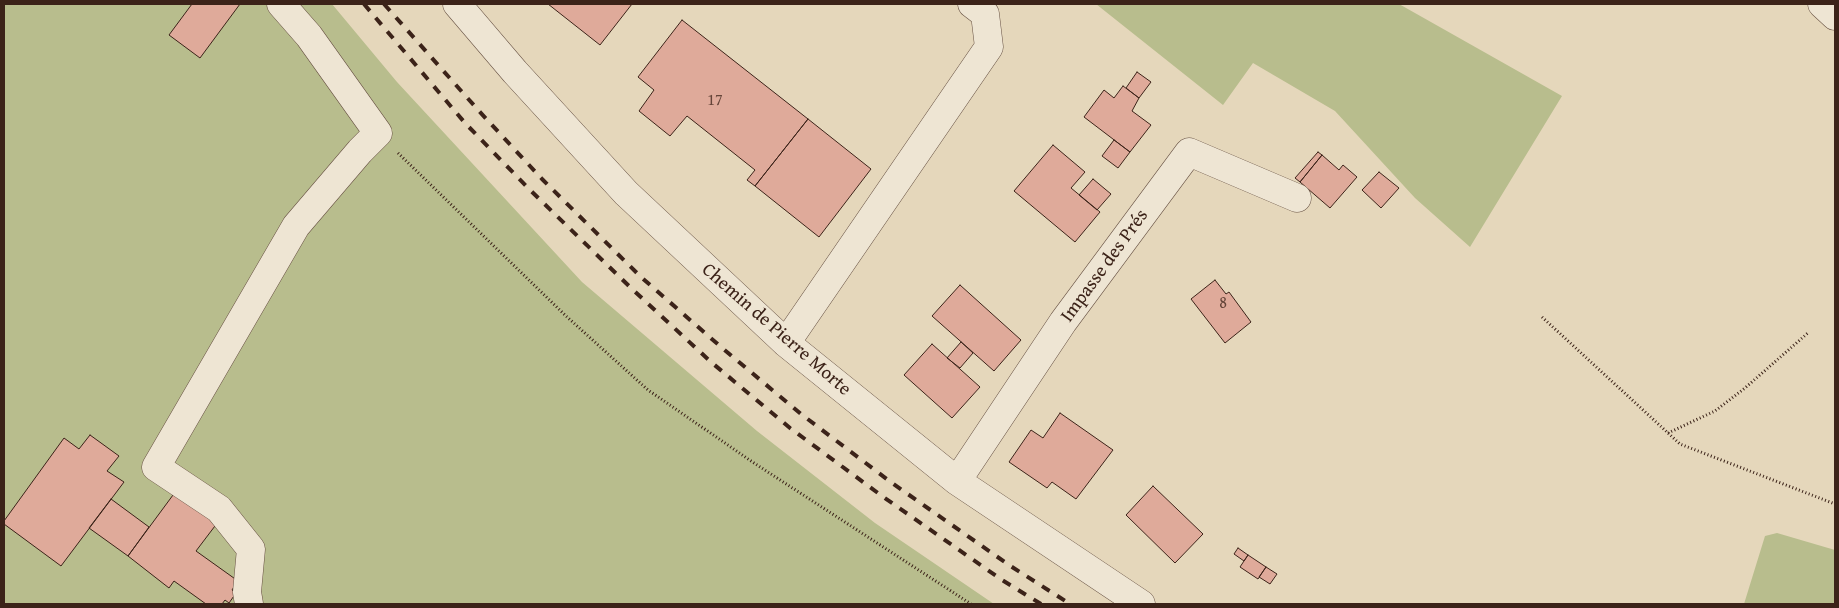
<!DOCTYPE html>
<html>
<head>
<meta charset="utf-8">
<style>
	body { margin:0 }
	#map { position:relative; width:1839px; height:608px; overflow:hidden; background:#e5d7bb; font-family:"Gentium Book Plus",serif }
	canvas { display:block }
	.frame { position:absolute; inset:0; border:5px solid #3c2319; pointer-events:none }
</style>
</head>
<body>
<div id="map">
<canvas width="1839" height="608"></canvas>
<div class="frame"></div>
</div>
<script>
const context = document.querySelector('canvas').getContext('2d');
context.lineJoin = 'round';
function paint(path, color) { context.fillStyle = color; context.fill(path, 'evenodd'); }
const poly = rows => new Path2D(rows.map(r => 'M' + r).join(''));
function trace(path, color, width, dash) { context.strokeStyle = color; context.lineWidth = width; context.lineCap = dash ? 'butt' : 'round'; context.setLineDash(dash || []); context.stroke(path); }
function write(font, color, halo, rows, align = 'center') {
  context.font = font + ' "Gentium Book Plus",serif'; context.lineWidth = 4; context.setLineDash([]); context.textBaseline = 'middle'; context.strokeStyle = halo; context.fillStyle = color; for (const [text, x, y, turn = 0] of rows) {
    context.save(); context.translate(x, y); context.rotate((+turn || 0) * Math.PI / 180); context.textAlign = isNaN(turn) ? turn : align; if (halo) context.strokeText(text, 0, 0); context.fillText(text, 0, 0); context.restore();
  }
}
paint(poly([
	[4,4,332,4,397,82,582,282,757,431,875,523,994,604,4,604],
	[1096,4,1399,4,1562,96,1470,247,1415,198,1335,111,1253,63,1223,105],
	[1777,533,1835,550,1835,604,1744,604,1765,536]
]), '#b8bd8d');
const building = poly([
	[192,4,240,4,200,58,169,35,192,4],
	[548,4,632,4,600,45,548,4],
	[682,20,808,119,755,186,747,180,755,170,687,116,670,136,639,111,654,90,638,77,682,20],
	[1137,72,1151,82,1139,98,1126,88,1137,72],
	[1123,86,1139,98,1132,111,1151,125,1130,152,1084,117,1104,90,1114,98,1123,86],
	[808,119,871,169,819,237,755,186,808,119],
	[1114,140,1130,152,1118,168,1102,156,1114,140],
	[1053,145,1085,172,1071,188,1100,212,1075,242,1014,191,1053,145],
	[1318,152,1322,155,1300,182,1295,178,1318,152],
	[1322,155,1339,170,1343,165,1357,177,1330,208,1300,182,1322,155],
	[1379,172,1399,188,1381,208,1362,190,1379,172],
	[1093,179,1111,194,1097,210,1079,195,1093,179],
	[1215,280,1226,294,1229,292,1251,322,1225,343,1191,299,1215,280],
	[960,285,1021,340,994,371,932,316,960,285],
	[961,342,973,353,960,368,947,358,961,342],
	[932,344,980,387,952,418,904,375,932,344],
	[1060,413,1113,450,1076,499,1052,482,1047,488,1009,462,1031,430,1043,438,1060,413],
	[90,435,119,456,107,471,124,482,61,566,4,524,4,521,64,438,79,449,90,435],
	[1153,486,1203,534,1175,563,1126,515,1153,486],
	[176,491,218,522,196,551,238,581,232,590,236,593,229,603,225,600,222,604,206,604,174,581,169,588,128,556,176,491],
	[111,499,149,527,128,556,89,528,111,499],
	[1238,548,1248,555,1244,561,1234,554,1238,548],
	[1248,555,1266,567,1258,579,1240,567,1248,555],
	[1266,567,1277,574,1270,584,1259,577,1266,567]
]);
paint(building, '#dfaa9a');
trace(building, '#3c2319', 1);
const minor = poly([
	[457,4,515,72,626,193,786,343,957,481,1141,604],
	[1822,4,1835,16],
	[786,343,989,47,985,14,972,4],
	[957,481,1063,322,1189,152,1297,198],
	[249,604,247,592,251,549,219,509,156,467,296,226,360,151,378,133,309,36,281,4]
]);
trace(minor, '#665042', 29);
trace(poly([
	[398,153,566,316,648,390,754,463,971,604],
	[1542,317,1680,444,1835,504],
	[1668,433,1715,411,1745,388,1809,332]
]), '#3c2319', 3, [1, 2.5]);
trace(minor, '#eee5d3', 28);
trace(poly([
	[364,4,465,123,529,189,631,288,711,362,790,428,882,496,1002,580,1041,604],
	[384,4,479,111,542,179,641,277,721,347,801,414,892,483,1009,565,1070,604]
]), '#3c2319', 4, [9, 9]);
write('16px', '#654539', null, [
	["17",715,101],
	["8",1223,304]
]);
write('19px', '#3c2319', '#eee5d3', [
	["Impasse des Prés",1105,266,-54],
	["Chemin de Pierre Morte",776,330,41]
]);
</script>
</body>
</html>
